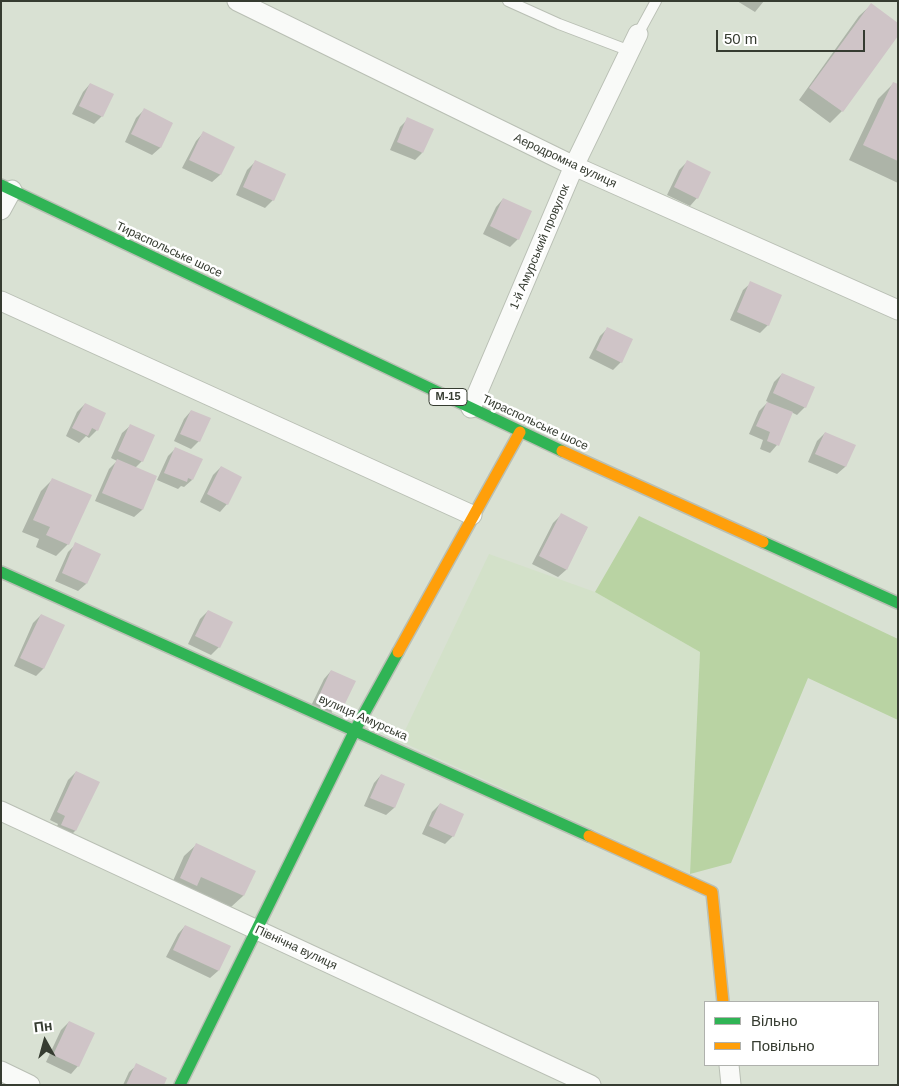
<!DOCTYPE html>
<html>
<head>
<meta charset="utf-8">
<style>
	body { margin:0 }
	#map { position:relative; width:899px; height:1086px; overflow:hidden; background:#d9e1d3; font-family:Arial,sans-serif }
	canvas { display:block }
	.frame { position:absolute; inset:0; border:2px solid #363c31; pointer-events:none }
	.legend { position:absolute; left:704px; top:1001px; width:175px; height:65px; box-sizing:border-box; background:#fff; border:1px solid #afb1ad; margin:0; padding:6px 9px; list-style:none; font-size:15px; color:#363c31 }
	.legend li { display:flex; align-items:center; gap:10px; height:25px }
	.legend b { width:25px; border:1px solid #afb1ad }
	.north { position:absolute; left:20px; top:1016px; width:50px; height:50px; -webkit-text-stroke:4px #fff; paint-order:stroke; rotate:353deg; font-size:14px; font-weight:700; line-height:20px; text-align:center; color:#363c31 }
	.north::after { content:''; display:block; margin:auto; width:18px; height:22px; background:#363c31; clip-path:polygon(50% 0,100% 100%,50% 72%,0 100%) }
	.scale { position:absolute; left:716px; top:30px; width:149px; height:22px; box-sizing:border-box; border:2px solid #363c31; border-top:0; padding-left:6px; font-size:15px; line-height:18px; white-space:nowrap; color:#363c31; -webkit-text-stroke:4px #fff; paint-order:stroke }
</style>
</head>
<body>
<div id="map">
<canvas width="899" height="1086"></canvas>
<div class="frame"></div>
<ul class="legend">
<li><b style="height:6px;background:#30b455"></b>Вільно</li>
<li><b style="height:6px;background:#ff9f0a"></b>Повільно</li>
</ul>
<div class="north">Пн</div>
<div class="scale">50 m</div>
</div>
<script>
const context = document.querySelector('canvas').getContext('2d');
context.lineJoin = 'round';
function paint(path, color) { context.fillStyle = color; context.fill(path, 'evenodd'); }
const poly = rows => new Path2D(rows.map(r => 'M' + r).join(''));
function trace(path, color, width, dash) { context.strokeStyle = color; context.lineWidth = width; context.lineCap = dash ? 'butt' : 'round'; context.setLineDash(dash || []); context.stroke(path); }
function write(font, color, halo, rows, align = 'center') {
  context.font = font + ' Arial,sans-serif'; context.lineWidth = 5; context.setLineDash([]); context.textBaseline = 'middle'; context.strokeStyle = halo; context.fillStyle = color; for (const [text, x, y, turn = 0] of rows) {
    context.save(); context.translate(x, y); context.rotate((+turn || 0) * Math.PI / 180); context.textAlign = isNaN(turn) ? turn : align; if (halo) context.strokeText(text, 0, 0); context.fillText(text, 0, 0); context.restore();
  }
}
paint(poly([
	[489,554,595,592,700,652,690,874,400,741]
]), '#d3e1c9');
paint(poly([
	[639,516,898,639,898,720,808,678,731,863,690,874,700,652,595,592]
]), '#b9d3a3');
paint(poly([
	[737,1,764,1,755,12],
	[871,5,898,34,842,111,830,123,799,100,859,16],
	[894,83,898,85,898,183,849,160,878,99],
	[90,84,102,116,94,124,72,114,83,92],
	[144,110,172,123,160,148,152,155,125,142,136,118],
	[408,119,422,153,415,160,390,150,400,127],
	[203,133,233,147,220,175,212,182,182,168,196,141],
	[255,162,273,200,265,208,236,195,247,170],
	[687,162,697,198,690,206,667,195,679,170],
	[503,199,518,239,510,247,483,234,496,207],
	[751,283,768,325,760,333,730,320,743,290],
	[608,328,621,362,613,370,589,358,600,336],
	[782,374,805,407,797,415,791,412,777,445,770,453,760,449,763,440,749,434,759,411,768,402,766,401,774,382],
	[85,404,97,430,89,438,86,436,79,443,66,436,77,412],
	[191,411,199,441,191,449,174,441,184,419],
	[130,426,142,461,135,468,156,477,142,510,134,517,95,501,109,469,117,461,111,458,122,433],
	[825,433,854,446,845,467,837,474,808,462,817,441],
	[176,448,192,480,184,487,181,486,178,489,157,480,168,456],
	[221,467,227,504,220,512,200,502,213,475],
	[53,479,68,544,56,556,36,547,39,539,22,532,41,491],
	[561,515,587,528,566,570,558,577,532,564,553,523],
	[76,544,86,584,78,591,55,581,68,552],
	[208,611,219,647,211,655,188,644,200,619],
	[41,615,63,625,43,669,36,676,14,666,33,623],
	[331,671,332,721,309,710,324,679],
	[76,772,75,831,68,838,54,833,58,824,50,820,68,780],
	[381,775,404,785,394,808,386,815,364,806,374,783],
	[440,804,462,814,453,836,445,844,422,834,432,812],
	[196,845,254,872,243,896,231,907,192,889,169,890,184,856],
	[185,926,229,947,218,971,210,978,166,957,178,934],
	[69,1022,78,1066,71,1074,46,1062,61,1030],
	[137,1065,163,1085,123,1085,129,1072]
]), '#0003');
paint(poly([
	[871,3,898,23,898,36,843,112,809,88],
	[893,82,898,84,898,161,863,145],
	[90,83,114,94,103,117,79,106],
	[144,108,173,123,161,148,131,134],
	[407,117,434,129,423,153,397,142],
	[203,131,235,147,221,175,189,160],
	[255,160,286,174,274,201,243,187],
	[687,160,711,172,698,199,674,187],
	[503,198,532,211,519,240,490,226],
	[750,281,782,295,769,326,737,312],
	[607,327,633,339,622,363,596,350],
	[782,373,815,387,806,408,773,393],
	[767,402,793,412,779,446,767,441,770,432,756,426],
	[85,403,106,413,98,431,92,428,88,436,72,428],
	[191,410,211,418,200,442,180,434],
	[130,424,155,435,143,462,118,451],
	[825,432,856,445,846,467,815,454],
	[175,447,203,459,193,480,188,478,187,482,164,473],
	[117,459,157,476,143,510,102,493],
	[221,466,242,477,228,505,207,494],
	[52,478,92,495,69,545,46,535,50,527,33,520],
	[561,513,588,527,567,570,539,556],
	[75,542,101,554,87,584,62,573],
	[208,610,233,622,220,648,195,636],
	[41,614,65,625,44,669,20,658],
	[331,670,356,681,340,714,316,702],
	[76,771,100,782,76,831,61,825,65,816,57,812],
	[381,774,405,784,395,808,370,798],
	[440,803,464,814,454,837,429,826],
	[196,843,256,871,244,896,201,877,197,886,180,878],
	[185,925,231,946,219,971,173,950],
	[69,1021,95,1033,79,1067,53,1055],
	[136,1063,167,1078,164,1085,126,1085]
]), '#cfc4c7');
const lane = poly([
	[508,1,559,24,630,51],
	[638,34,656,1]
]);
const street = poly([
	[237,1,574,166,898,310],
	[1,210,12,190],
	[1,301,472,515],
	[471,408,574,166,638,34],
	[1,811,591,1085],
	[729,1065,731,1085],
	[1,1071,30,1085]
]);
const fast = poly([
	[1,185,562,451],
	[763,542,898,603],
	[1,572,589,836],
	[180,1085,355,730,398,652]
]);
const slow = poly([
	[562,451,763,542],
	[398,652,520,432],
	[589,836,712,892,723,1002]
]);
trace(lane, '#b9bfb4', 12);
trace(street, '#b9bfb4', 21);
trace(fast, '#b9bfb4', 14);
trace(slow, '#b9bfb4', 14);
trace(lane, '#f9faf8', 10);
trace(street, '#f9faf8', 19);
trace(fast, '#30b455', 11);
trace(slow, '#ff9f0a', 11);
for (const [x, y, w] of [
	[448,397,38]
]) { const box = new Path2D(); box.roundRect(x - w / 2, y - 8.5, w, 17, 4); context.fillStyle = '#fff'; context.fill(box); trace(box, '#363c31', 1); }
write('bold 11px', '#363c31', null, [
	["М-15",448,397]
]);
write('12px', '#363c31', '#fff', [
	["Аеродромна вулиця",565,161,25],
	["1-й Амурський провулок",540,247,-67],
	["Тираспольське шосе",169,250,25],
	["Тираспольське шосе",535,423,25],
	["вулиця Амурська",363,718,24],
	["Північна вулиця",296,948,25]
]);
</script>
</body>
</html>
